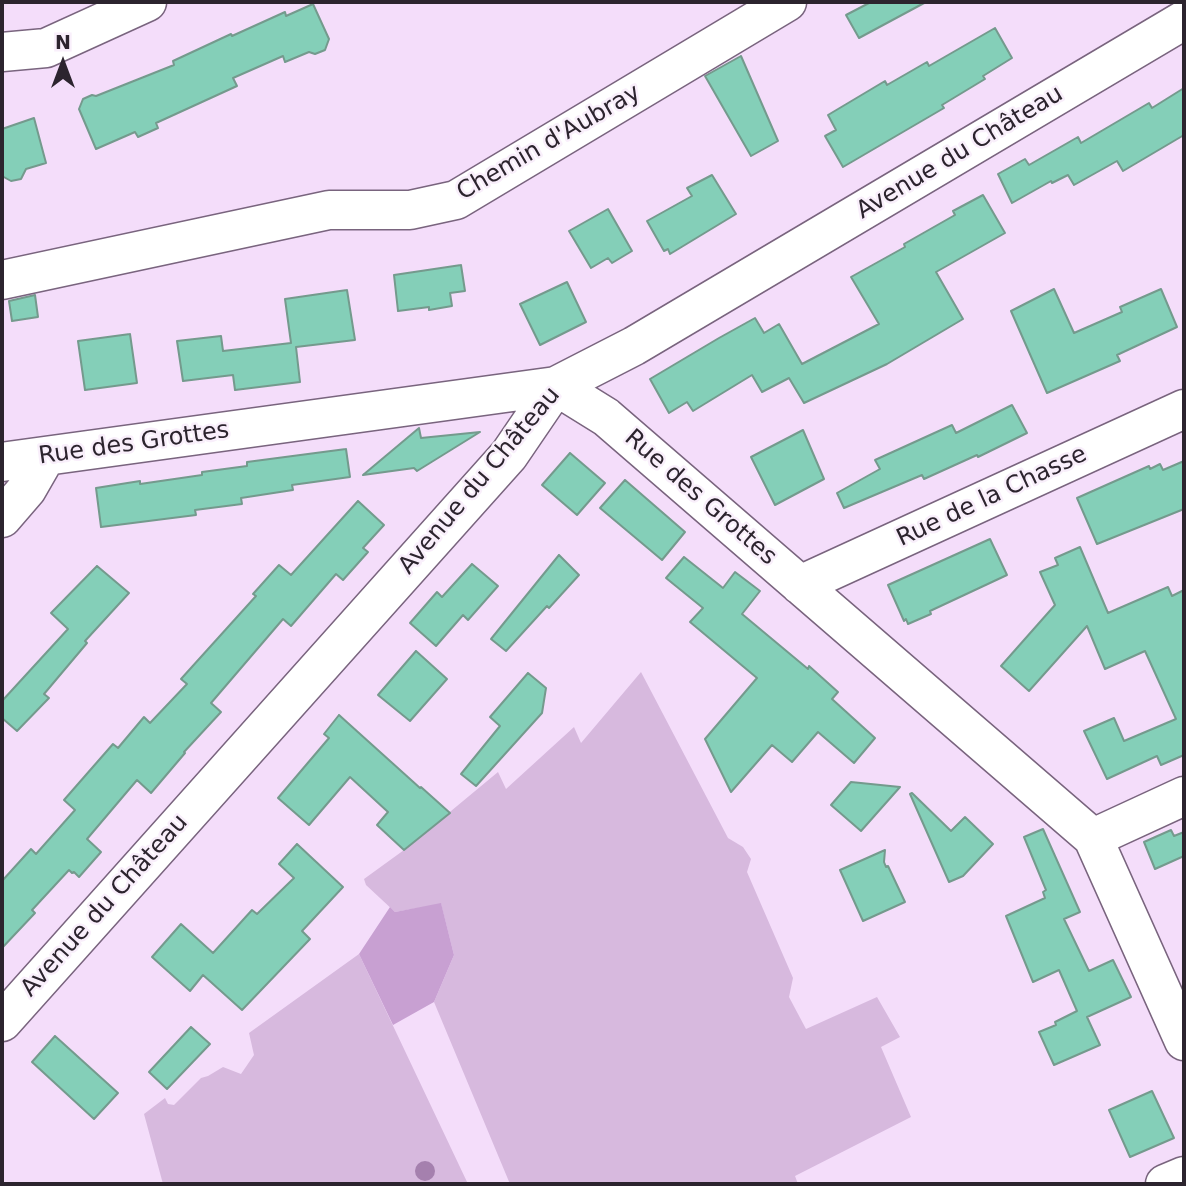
<!DOCTYPE html>
<html>
<head>
<meta charset="utf-8">
<style>
	body { margin:0 }
	#map { position:relative; width:1186px; height:1186px; overflow:hidden; background:#f4ddfa; font-family:"DejaVu Sans",sans-serif }
	canvas { display:block }
	.frame { position:absolute; inset:0; border:4px solid #2c242e; pointer-events:none }
	.north { position:absolute; left:28px; top:28px; width:70px; height:70px; -webkit-text-stroke:5px #f9effb; paint-order:stroke; rotate:0deg; font-size:19px; font-weight:700; line-height:28px; text-align:center; color:#2c242e }
	.north::after { content:''; display:block; margin:auto; width:24px; height:32px; background:#2c242e; clip-path:polygon(50% 0,100% 100%,50% 72%,0 100%) }
</style>
</head>
<body>
<div id="map">
<canvas width="1186" height="1186"></canvas>
<div class="frame"></div>
<div class="north">N</div>
</div>
<script>
const context = document.querySelector('canvas').getContext('2d');
context.lineJoin = 'round';
function paint(path, color) { context.fillStyle = color; context.fill(path, 'evenodd'); }
const poly = rows => new Path2D(rows.map(r => 'M' + r).join(''));
function trace(path, color, width, dash) { context.strokeStyle = color; context.lineWidth = width; context.lineCap = dash ? 'butt' : 'round'; context.setLineDash(dash || []); context.stroke(path); }
function write(font, color, halo, rows, align = 'center') {
  context.font = font + ' "DejaVu Sans",sans-serif'; context.lineWidth = 5; context.setLineDash([]); context.textBaseline = 'middle'; context.strokeStyle = halo; context.fillStyle = color; for (const [text, x, y, turn = 0] of rows) {
    context.save(); context.translate(x, y); context.rotate((+turn || 0) * Math.PI / 180); context.textAlign = isNaN(turn) ? turn : align; if (halo) context.strokeText(text, 0, 0); context.fillText(text, 0, 0); context.restore();
  }
}
paint(poly([
	[641,672,728,838,743,847,751,859,747,872,793,978,789,997,806,1029,877,997,900,1037,881,1047,911,1117,795,1176,798,1184,510,1184,434,1002,454,955,441,904,395,912,366,885,364,879,404,850,498,772,506,789,574,727,581,743],
	[359,954,468,1184,163,1184,144,1114,165,1098,168,1104,174,1105,201,1078,208,1076,223,1067,241,1074,254,1055,249,1033]
]), '#d7b9de');
paint(poly([
	[441,903,454,955,434,1002,393,1025,359,954,390,907,395,912]
]), '#c8a0d2');
const building = poly([
	[871,2,926,2,859,38,846,15,871,2],
	[313,4,329,39,325,50,315,54,309,52,285,62,283,56,233,78,237,86,156,123,158,128,138,137,135,132,96,149,79,109,83,99,92,95,96,96,174,65,173,61,231,34,232,36,285,12,286,16,313,4],
	[995,28,1012,58,983,76,985,79,942,105,944,108,843,167,825,136,836,130,828,115,885,81,887,85,927,62,929,66,995,28],
	[741,56,778,141,751,156,705,76,741,56],
	[1184,88,1184,135,1123,171,1117,161,1074,185,1068,175,1052,183,1051,181,1012,203,998,174,1025,159,1029,165,1078,137,1081,143,1149,103,1152,108,1184,88],
	[34,118,46,163,26,169,21,179,11,181,2,176,2,129,34,118],
	[712,175,736,214,670,254,668,249,664,251,647,221,692,196,687,188,712,175],
	[983,195,1005,233,936,272,963,319,887,364,804,403,789,378,762,392,752,375,693,411,687,402,669,413,650,379,719,338,755,318,764,333,779,324,802,364,879,324,851,277,905,247,904,244,955,215,953,211,983,195],
	[608,209,632,251,612,263,608,258,591,268,569,231,608,209],
	[461,265,465,291,450,293,452,306,429,310,429,307,398,311,394,275,461,265],
	[567,282,586,322,540,345,520,304,567,282],
	[1054,289,1074,333,1122,312,1120,307,1161,289,1177,327,1117,355,1120,361,1047,393,1011,311,1054,289],
	[347,290,355,340,296,347,300,382,235,390,233,375,183,381,177,341,221,336,223,351,291,343,285,299,347,290],
	[35,295,38,317,12,321,9,301,35,295],
	[130,334,137,383,85,390,78,341,130,334],
	[1012,405,1027,433,978,457,977,455,924,479,922,475,844,508,837,493,880,469,875,460,952,425,956,433,1012,405],
	[419,428,421,438,480,432,417,471,414,468,363,475,419,428],
	[803,430,824,479,775,505,751,457,803,430],
	[346,449,350,477,292,485,293,490,241,498,242,504,195,510,196,515,101,527,96,488,140,481,140,484,202,475,202,472,247,466,247,462,346,449],
	[570,453,605,483,577,515,542,485,570,453],
	[1184,461,1184,509,1097,544,1077,498,1149,466,1150,469,1160,464,1163,470,1184,461],
	[625,480,685,532,662,560,600,508,625,480],
	[358,501,384,525,363,548,368,552,343,580,336,574,291,626,283,619,211,703,221,712,184,752,185,753,151,793,137,780,87,839,101,852,79,877,74,872,72,873,69,870,32,910,35,913,2,948,2,881,31,849,36,854,75,810,64,800,113,744,118,748,144,717,150,723,187,684,181,679,256,596,253,594,279,565,291,575,358,501],
	[990,539,1007,575,930,611,931,614,908,624,906,619,904,621,888,585,990,539],
	[1080,547,1108,613,1168,587,1172,596,1184,590,1184,755,1161,765,1157,756,1107,779,1084,731,1114,718,1124,741,1176,719,1145,651,1105,669,1087,626,1029,691,1001,666,1055,605,1040,572,1058,565,1055,558,1080,547],
	[559,555,579,575,549,608,547,606,506,651,491,639,559,555],
	[684,557,723,588,735,572,760,591,742,614,808,669,809,666,838,692,832,699,875,738,854,763,818,732,792,762,772,745,731,792,705,739,757,678,690,622,703,608,666,578,684,557],
	[472,564,498,586,468,620,463,615,436,646,410,623,437,592,442,597,472,564],
	[97,566,129,593,85,641,87,643,44,694,49,698,17,731,2,718,2,701,68,629,51,613,97,566],
	[416,651,447,679,410,721,378,695,416,651],
	[528,673,546,688,542,713,476,786,461,774,500,726,490,717,528,673],
	[339,715,420,788,421,787,450,813,404,850,377,825,388,812,350,777,309,825,278,798,329,738,324,734,339,715],
	[851,782,900,787,861,831,831,805,851,782],
	[912,793,951,831,965,817,993,844,963,876,949,882,910,794,912,793],
	[1043,829,1080,912,1064,919,1089,971,1113,960,1131,997,1087,1017,1100,1045,1054,1065,1039,1032,1056,1025,1055,1022,1077,1011,1059,970,1033,982,1006,916,1045,898,1043,892,1046,890,1024,837,1043,829],
	[1171,830,1174,836,1184,832,1184,856,1155,869,1144,842,1171,830],
	[297,844,343,887,302,931,310,939,242,1010,203,975,190,991,152,957,181,924,213,953,252,910,257,914,294,878,279,864,297,844],
	[885,850,884,862,886,867,888,866,905,902,863,921,840,870,885,850],
	[191,1027,210,1044,167,1089,149,1072,191,1027],
	[55,1036,118,1093,94,1119,32,1062,55,1036],
	[1152,1091,1174,1138,1130,1157,1109,1110,1152,1091]
]);
paint(building, '#84cfb8');
trace(building, '#749a8d', 2);
const minor = poly([
	[2,52,46,48,147,2],
	[2,280,329,210,410,210,456,200,787,2],
	[2,462,556,386,606,417,1093,838,1184,1041],
	[2,518,27,489,46,456],
	[800,585,1184,409],
	[1093,838,1184,796],
	[2,1022,509,455,556,386,634,346,1184,20],
	[1165,1184,1184,1176]
]);
trace(minor, '#79647e', 41);
trace(minor, '#fff', 38);
context.fillStyle = '#a580ae';
for (const [x, y] of [
	[425,1171]
]) { context.beginPath(); context.arc(x, y, 10, 0, 2 * Math.PI); context.fill(); }
write('24px', '#2c242e', '#f9effb', [
	["Chemin d'Aubray",549,143,-30],
	["Avenue du Château",960,153,-31],
	["Rue des Grottes",134,444,-8],
	["Avenue du Château",480,481,-50],
	["Rue de la Chasse",992,497,-25],
	["Rue des Grottes",700,498,41],
	["Avenue du Château",105,906,-48]
]);
</script>
</body>
</html>
